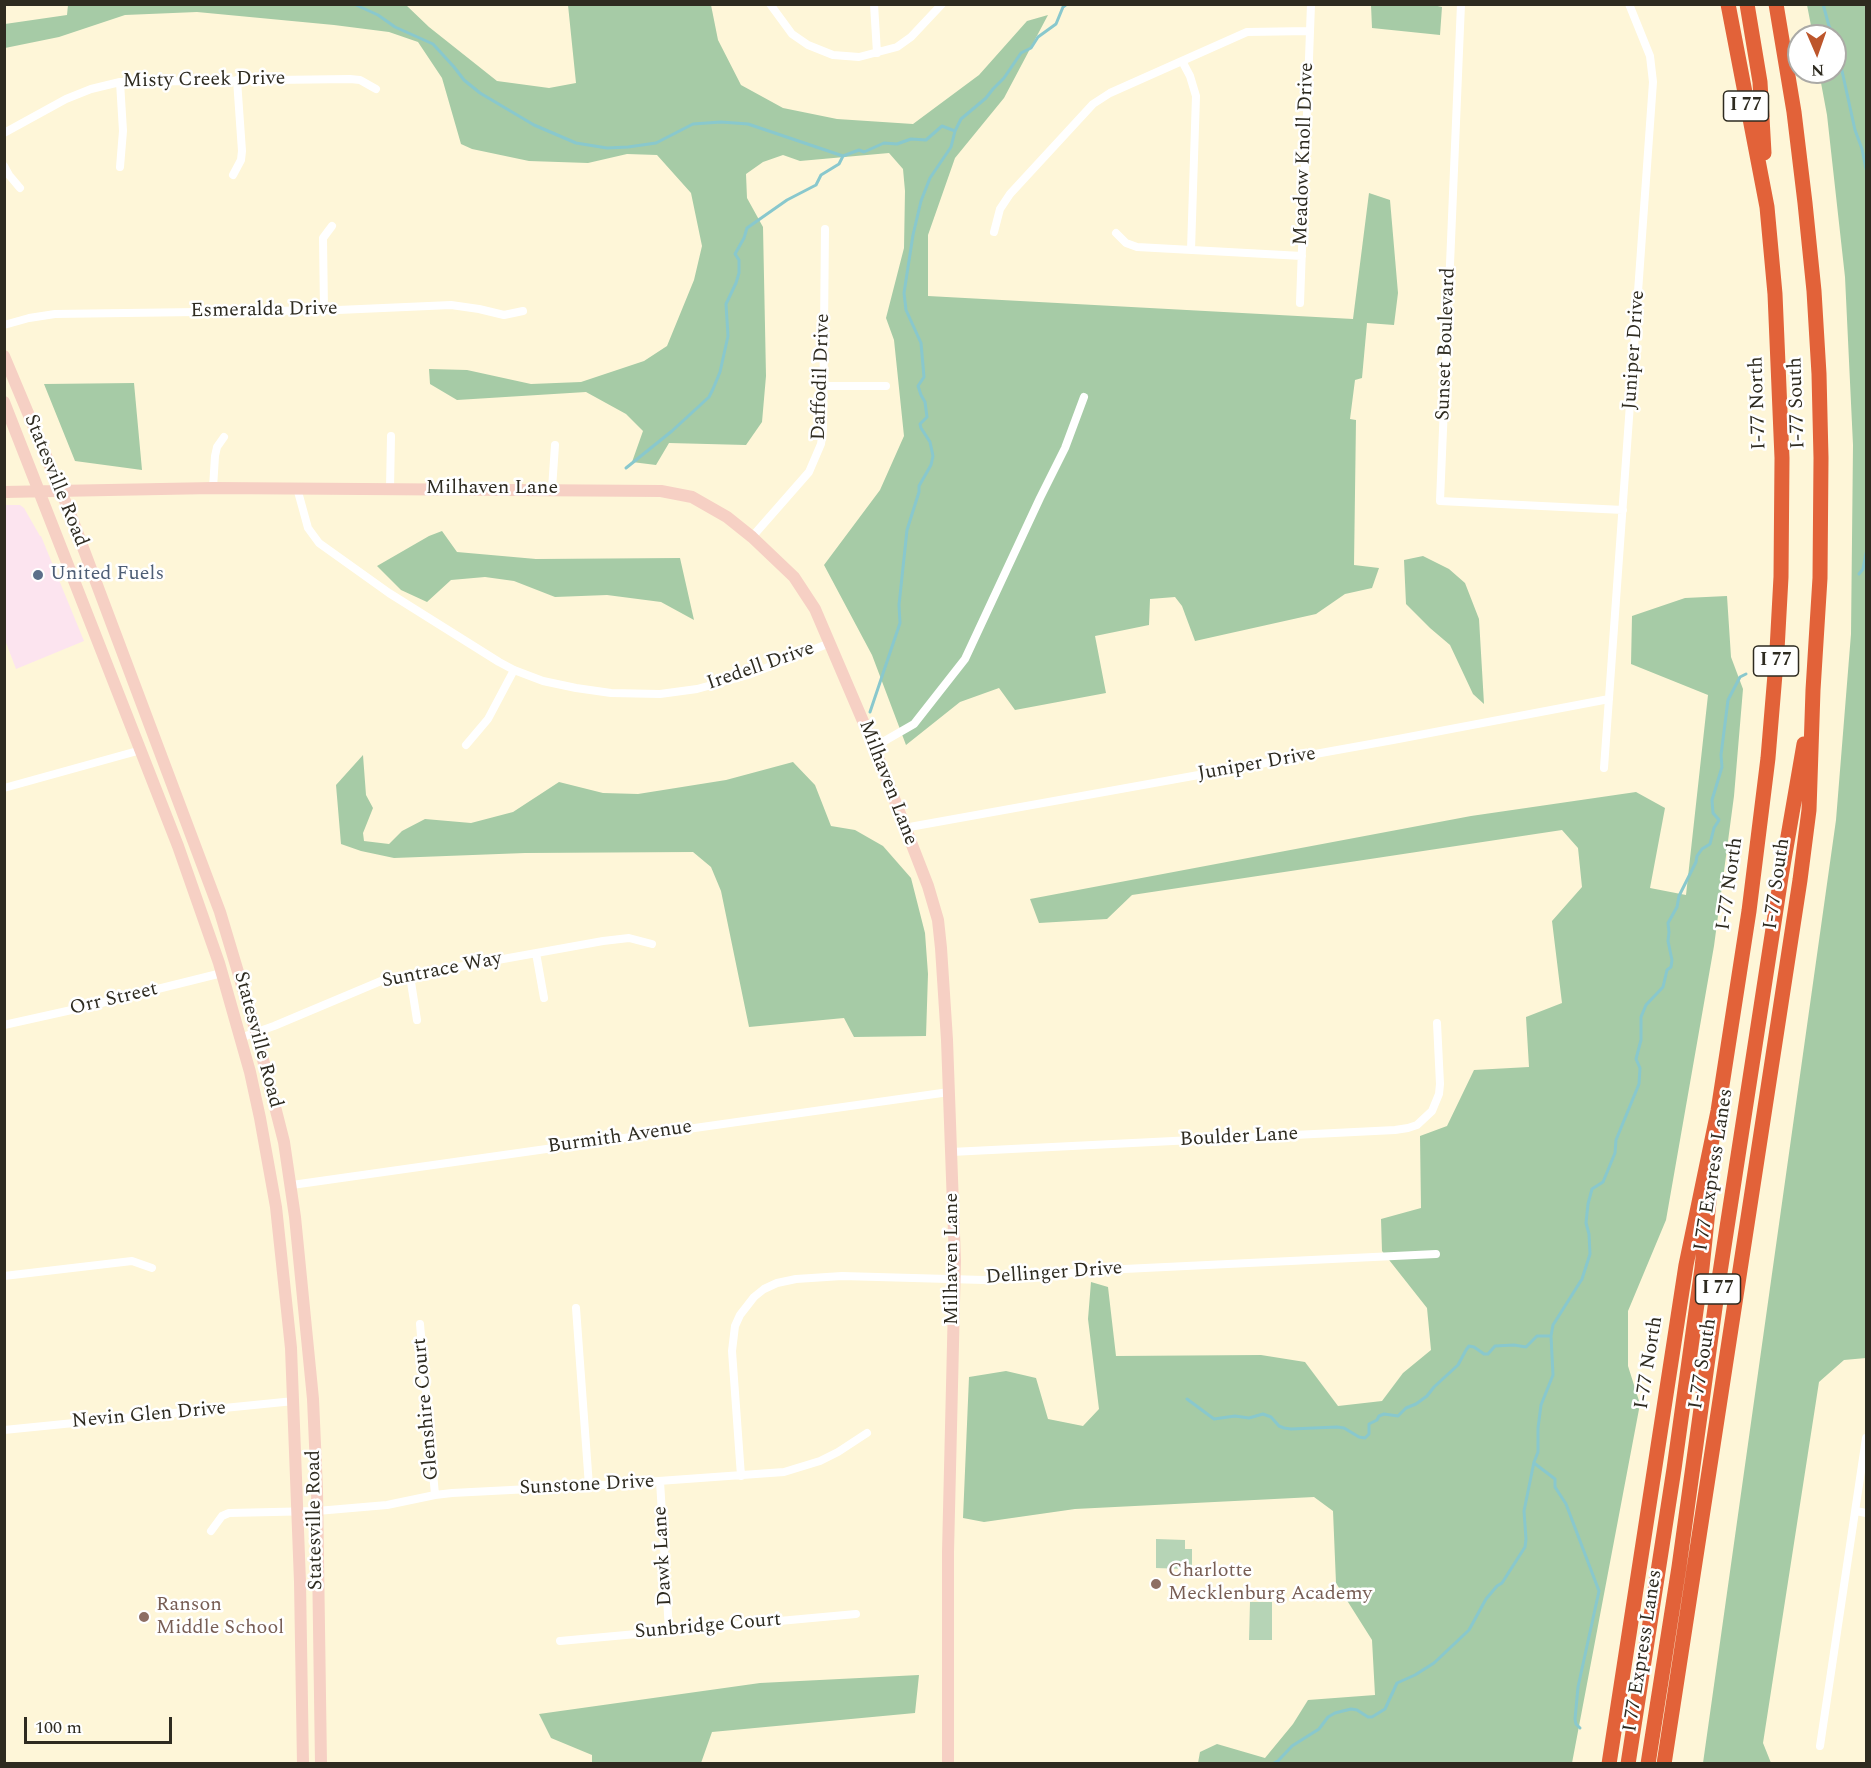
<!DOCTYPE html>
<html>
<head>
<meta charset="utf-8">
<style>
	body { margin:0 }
	#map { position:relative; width:1871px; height:1768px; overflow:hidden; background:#fef6d8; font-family:Spectral,serif }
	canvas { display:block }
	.frame { position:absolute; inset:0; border:6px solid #2e2b20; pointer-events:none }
	.north { position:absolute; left:1787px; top:24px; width:60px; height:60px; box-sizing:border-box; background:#fff; border:2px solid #abaaa6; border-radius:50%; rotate:178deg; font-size:16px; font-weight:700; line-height:24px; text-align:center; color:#2e2b20 }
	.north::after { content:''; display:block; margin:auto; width:21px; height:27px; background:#bd562c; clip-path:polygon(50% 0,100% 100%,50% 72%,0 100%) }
	.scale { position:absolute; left:24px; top:1717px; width:148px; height:27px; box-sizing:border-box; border:3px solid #2e2b20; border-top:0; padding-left:8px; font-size:18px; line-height:21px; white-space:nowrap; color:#2e2b20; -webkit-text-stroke:4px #fff; paint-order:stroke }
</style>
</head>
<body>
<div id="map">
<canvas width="1871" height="1768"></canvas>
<div class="frame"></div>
<div class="north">N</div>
<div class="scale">100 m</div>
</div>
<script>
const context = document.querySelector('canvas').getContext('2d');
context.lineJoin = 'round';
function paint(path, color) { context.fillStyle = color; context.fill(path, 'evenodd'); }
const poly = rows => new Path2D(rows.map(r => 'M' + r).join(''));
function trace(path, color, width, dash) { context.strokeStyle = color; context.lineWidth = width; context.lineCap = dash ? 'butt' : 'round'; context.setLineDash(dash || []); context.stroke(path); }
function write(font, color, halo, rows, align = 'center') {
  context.font = font + ' Spectral,serif'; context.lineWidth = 5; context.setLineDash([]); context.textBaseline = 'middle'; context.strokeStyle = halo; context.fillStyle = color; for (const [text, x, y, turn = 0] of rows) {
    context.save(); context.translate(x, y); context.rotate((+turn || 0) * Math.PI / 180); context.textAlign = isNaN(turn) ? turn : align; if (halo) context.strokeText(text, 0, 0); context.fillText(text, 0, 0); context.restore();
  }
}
paint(poly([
	[5,505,20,505,24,508,40,536,41,536,84,641,16,669,5,640]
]), '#fce4ef');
paint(poly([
	[1156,1539,1185,1540,1185,1549,1192,1549,1192,1565,1185,1565,1184,1569,1156,1568],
	[1250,1602,1272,1602,1272,1640,1249,1640]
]), '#b6d4b6');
paint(poly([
	[68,5,406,5,429,27,497,81,549,88,576,83,568,5,711,5,718,40,741,85,783,108,837,119,913,124,979,75,1027,21,1048,15,1004,98,955,158,928,235,928,296,1353,319,1369,193,1390,200,1398,293,1394,325,1367,323,1362,378,1355,380,1350,419,1356,420,1354,565,1379,568,1372,588,1345,594,1316,614,1195,641,1182,606,1175,597,1150,599,1149,625,1095,636,1106,693,1015,710,999,688,960,702,906,745,872,655,824,565,880,490,904,436,894,340,886,318,904,248,905,191,903,169,889,153,800,161,783,155,763,162,746,174,747,198,763,227,766,376,762,422,746,445,669,443,656,465,632,462,643,431,626,414,586,392,457,400,430,384,429,369,467,370,531,384,581,382,644,361,667,346,694,280,702,246,691,193,657,155,627,154,588,163,529,161,472,149,461,144,442,78,418,42,389,32,334,25,197,12,125,15,59,37,5,48,5,24,67,15],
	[1433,5,1442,7,1440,35,1372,28,1371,5],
	[1807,5,1866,5,1866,1358,1844,1360,1819,1382,1763,1743,1771,1763,1703,1763,1836,820,1851,634,1853,445,1845,277,1827,115,1819,72,1835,72,1835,36,1813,36],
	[134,383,142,470,75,461,44,384],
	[442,531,457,552,536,559,680,558,694,620,661,602,607,595,555,597,514,581,485,577,451,580,427,602,401,590,377,566,429,536],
	[1423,556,1449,569,1465,583,1479,619,1484,704,1473,694,1450,645,1430,628,1406,604,1404,560],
	[1727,596,1731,657,1743,689,1734,796,1714,946,1666,1220,1628,1311,1628,1366,1640,1404,1572,1763,1198,1763,1200,1752,1217,1744,1265,1758,1293,1724,1308,1700,1375,1695,1372,1640,1336,1583,1333,1511,1314,1497,1075,1509,984,1522,963,1518,969,1377,1006,1371,1036,1378,1048,1419,1083,1426,1099,1409,1088,1319,1091,1282,1108,1287,1116,1356,1261,1355,1305,1362,1338,1406,1382,1401,1403,1373,1431,1350,1427,1308,1382,1251,1381,1219,1421,1208,1420,1136,1447,1126,1474,1070,1529,1067,1526,1017,1562,1003,1552,921,1582,887,1578,848,1562,830,1132,895,1107,919,1039,923,1030,899,1471,816,1636,792,1665,808,1650,888,1686,895,1708,695,1631,664,1632,616,1685,598],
	[363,755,366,795,373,808,363,833,364,841,389,844,402,831,425,819,471,823,513,812,559,782,603,793,638,794,726,780,793,762,815,785,831,826,855,830,883,846,911,878,925,933,928,974,926,1036,854,1037,844,1018,749,1027,721,891,711,867,693,852,525,853,394,858,361,851,341,844,336,785],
	[919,1675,915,1713,712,1732,701,1763,592,1763,592,1755,551,1738,539,1714,760,1683]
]), '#a6cba6');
trace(poly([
	[354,4,378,15,395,27,433,44,454,67,464,80,480,93,534,125,576,143,607,148,628,147,656,143,693,124,721,122,748,124,843,156],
	[1823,4,1829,26,1834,36],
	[1835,39,1855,130,1862,149,1866,169],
	[626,468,672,431,709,397,713,389,720,372,728,336,726,304,736,283,739,273,739,260,735,254,744,238,747,228,787,200,816,185,821,175,839,164,843,156,859,150,864,152,884,143,897,144,911,139,926,140,942,126,955,131],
	[1859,574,1863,569,1866,553],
	[870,712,900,623,899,605,907,530,919,492,919,486,931,465,933,456,930,442,921,428,920,424,927,417,925,402,921,395,918,386,924,377,921,343,906,310,904,293,913,235,921,201,930,178,951,147,955,131,961,119,986,98,993,89,1004,78,1021,53,1031,48,1038,37,1056,24,1063,7,1067,4],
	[1187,1399,1214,1419,1235,1416,1249,1418,1263,1414,1271,1417,1279,1426,1284,1428,1291,1429,1337,1427,1344,1428,1359,1437,1365,1438,1369,1434,1369,1424,1377,1420,1379,1416,1384,1414,1398,1416,1406,1408,1416,1404,1427,1396,1434,1387,1458,1365,1466,1350,1469,1346,1474,1347,1484,1354,1488,1354,1495,1346,1514,1345,1526,1347,1537,1336,1551,1336],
	[1534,1463,1555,1479,1555,1487,1566,1504,1599,1591,1578,1687,1575,1719,1576,1724,1580,1728],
	[1272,1764,1278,1761,1292,1746,1319,1729,1328,1717,1335,1713,1351,1709,1357,1710,1368,1717,1372,1717,1385,1709,1397,1683,1415,1675,1434,1663,1469,1630,1486,1599,1497,1586,1502,1583,1525,1547,1526,1539,1524,1511,1534,1462,1538,1452,1538,1428,1541,1405,1553,1375,1551,1336,1553,1325,1582,1279,1590,1254,1589,1234,1586,1223,1588,1204,1592,1189,1603,1182,1615,1153,1616,1140,1639,1084,1640,1068,1636,1059,1641,1040,1641,1017,1646,1005,1663,987,1667,970,1671,967,1672,960,1668,941,1669,932,1668,923,1677,907,1679,896,1696,862,1697,856,1702,849,1710,844,1714,828,1719,820,1713,813,1712,800,1722,767,1721,755,1728,700,1740,677,1746,674]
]), '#89c8cd', 3);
trace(poly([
	[770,4,792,34,808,45,833,55,859,57,897,47,911,37,942,4],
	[874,4,877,53],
	[1461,4,1440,501,1623,510],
	[1182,61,1190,76,1196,96,1191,250],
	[120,82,123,131,120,167],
	[4,133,66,99,91,89,120,82,350,79,360,80,376,89],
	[4,166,9,175,20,188],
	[233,175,241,160,242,151,237,80],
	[994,232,1000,209,1010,194,1093,104,1110,93,1247,32,1310,31],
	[1116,233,1126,243,1137,247,1302,256],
	[1300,303,1311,4],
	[324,311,323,238,332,226],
	[4,325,29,318,55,314,338,310,451,305,479,309,504,315,523,311],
	[823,386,886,386],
	[213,488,215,456,217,447,224,437],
	[297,488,308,528,319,543,389,593,499,662,514,670,543,681,576,688,611,693,660,694,697,689,748,675,830,643],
	[390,489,391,436],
	[552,489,555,445],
	[752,537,809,472,821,444,823,430,825,229],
	[466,745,488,719,514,670],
	[874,747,914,724,965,659,1040,498,1065,448,1084,397],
	[1604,768,1653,82,1650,56,1629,4],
	[4,788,141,750],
	[904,828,1393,740,1609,699],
	[536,953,544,998],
	[410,976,417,1020],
	[4,1025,85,1007,222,973],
	[240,1038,274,1026,381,981,603,941,629,938,652,944],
	[951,1152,1395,1130,1408,1128,1417,1125,1432,1111,1439,1094,1440,1084,1437,1023],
	[292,1185,949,1092],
	[4,1276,132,1261,152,1268],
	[576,1308,589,1486],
	[420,1324,435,1495],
	[4,1430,294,1401],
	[741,1476,732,1351,735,1326,740,1315,754,1297,764,1289,777,1283,796,1279,842,1276,984,1280,1124,1269,1436,1254],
	[660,1481,669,1631],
	[1856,1511,1866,1513],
	[211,1531,222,1516,229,1513,317,1511,387,1505,435,1495,452,1493,589,1486,784,1472,820,1461,838,1452,867,1433],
	[560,1641,856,1614],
	[1820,1746,1866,1438]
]), '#fff', 8);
trace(poly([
	[4,356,70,513,220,912,256,1032,284,1142,295,1217,313,1399,317,1490,321,1764],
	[4,402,178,846,219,963,250,1072,260,1118,276,1207,291,1348,300,1582,303,1764],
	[4,492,213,488,661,491,692,497,727,517,752,537,794,577,815,609,874,747,928,886,938,920,941,948,947,1040,955,1261,948,1552,948,1764]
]), '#f6d0c4', 12);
trace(poly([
	[1747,4,1760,82,1764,153],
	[1609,1764,1686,1265,1718,1111,1749,911,1768,758,1777,650,1781,577,1782,458,1775,294,1767,207,1728,4],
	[1628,1764,1674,1469,1702,1268,1710,1192],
	[1648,1764,1679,1567,1719,1279,1781,877,1804,744],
	[1664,1764,1800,880,1809,810,1813,690,1820,578,1821,458,1819,374,1814,291,1805,203,1794,112,1776,4]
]), '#e26239', 15);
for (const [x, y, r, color] of [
	[38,575,6,"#5c6f8a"],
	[1156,1584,6,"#8d6e63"],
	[144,1617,6,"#8d6e63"]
]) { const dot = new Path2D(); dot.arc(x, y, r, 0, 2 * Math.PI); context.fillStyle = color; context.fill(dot); trace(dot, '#fff', 2); }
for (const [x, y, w] of [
	[1746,106,45],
	[1776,661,45],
	[1718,1289,45]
]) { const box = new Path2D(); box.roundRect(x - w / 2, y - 15, w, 30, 4.5); context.fillStyle = '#fff'; context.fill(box); trace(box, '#2e2b20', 1.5); }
write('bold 18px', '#2e2b20', null, [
	["I 77",1746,106],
	["I 77",1776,661],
	["I 77",1718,1289]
]);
write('20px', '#2e2b20', '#fff', [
	["Misty Creek Drive",204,81,-1],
	["Meadow Knoll Drive",1305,154,-88],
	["Esmeralda Drive",264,311,-1],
	["Sunset Boulevard",1447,344,-88],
	["Juniper Drive",1635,350,-86],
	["Daffodil Drive",822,377,-88],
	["I-77 North",1759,403,-92],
	["I-77 South",1798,403,-92],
	["Statesville Road",55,481,68],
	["Milhaven Lane",492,489],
	["Iredell Drive",761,667,-19],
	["Juniper Drive",1257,765,-10],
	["Milhaven Lane",887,783,69],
	["I-77 North",1731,884,-82],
	["I-77 South",1778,884,-82],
	["Suntrace Way",442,971,-11],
	["Orr Street",114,1000,-13],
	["Statesville Road",257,1040,75],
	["Burmith Avenue",620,1138,-8],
	["Boulder Lane",1239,1138,-3],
	["I 77 Express Lanes",1715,1170,-81],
	["Milhaven Lane",953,1259,-90],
	["Dellinger Drive",1054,1274,-4],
	["I-77 North",1650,1363,-81],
	["I-77 South",1704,1364,-81],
	["Glenshire Court",427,1409,-95],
	["Nevin Glen Drive",149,1416,-5],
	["Sunstone Drive",587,1486,-3],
	["Statesville Road",316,1520,-91],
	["Dawk Lane",664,1556,-93],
	["Sunbridge Court",708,1627,-5],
	["I 77 Express Lanes",1644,1651,-81]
]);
write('20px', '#4e5e75', '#fff', [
	["United Fuels",50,575]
], 'left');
write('20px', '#785e54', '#fff', [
	["Charlotte",1168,1572],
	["Mecklenburg Academy",1168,1595],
	["Ranson",156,1606],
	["Middle School",156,1629]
], 'left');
</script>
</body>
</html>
